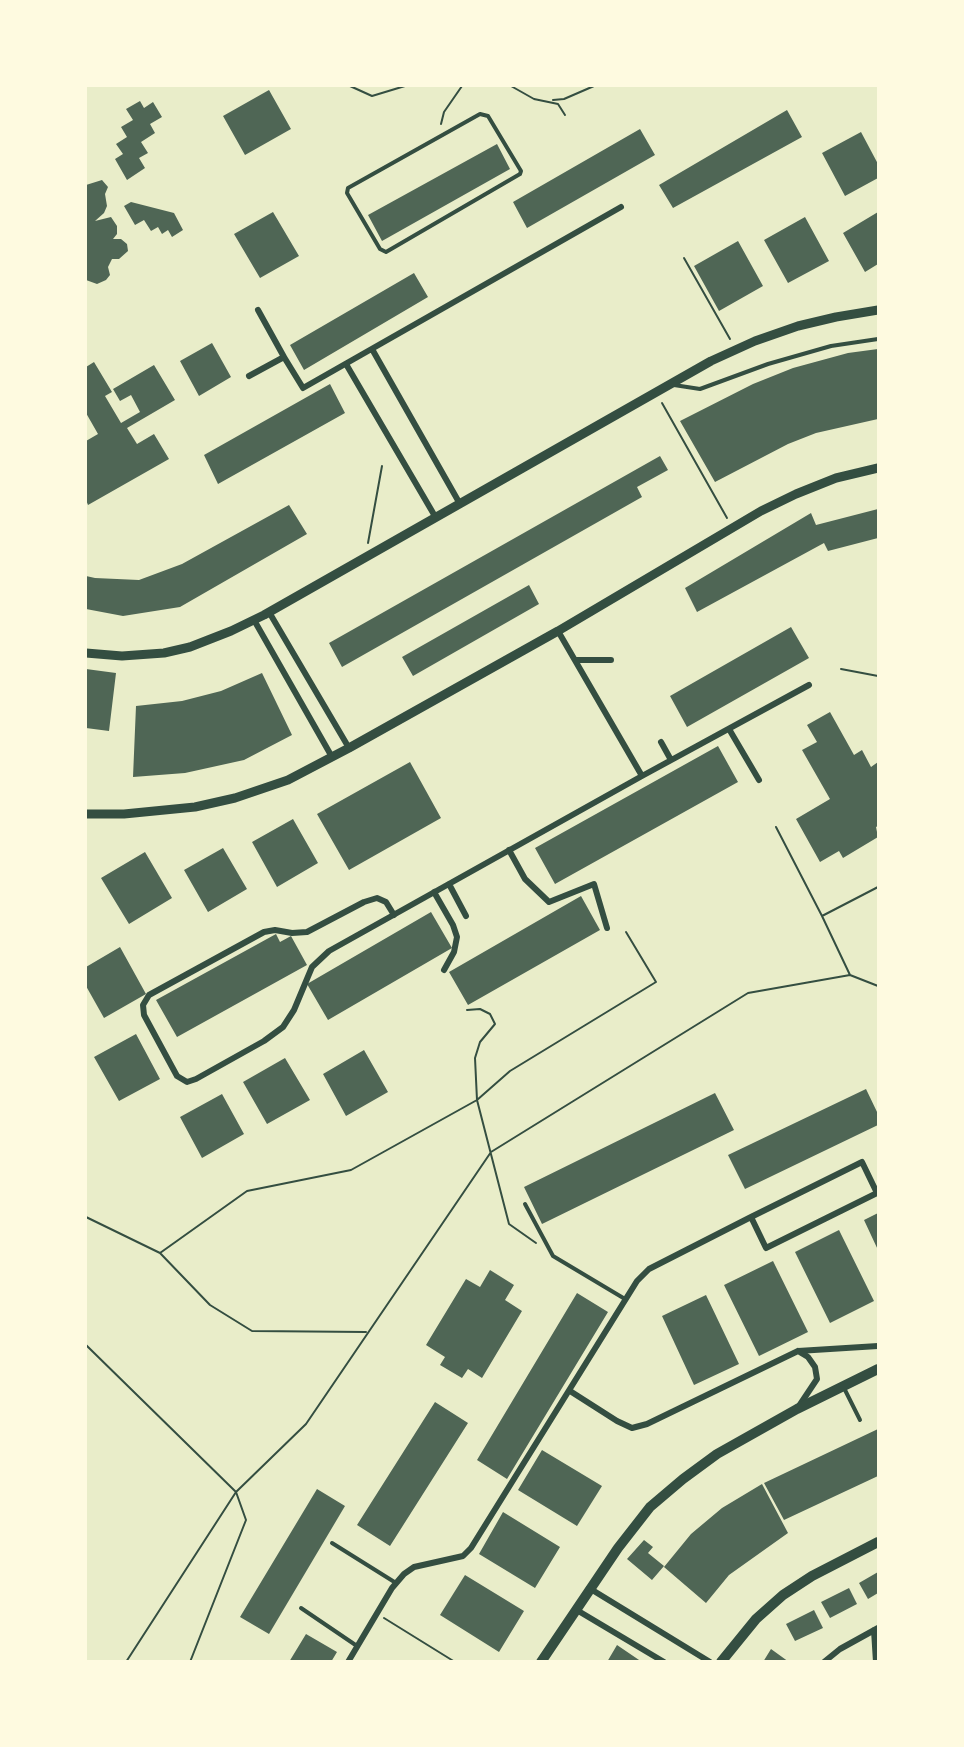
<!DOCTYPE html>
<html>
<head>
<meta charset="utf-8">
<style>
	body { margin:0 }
	#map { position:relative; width:964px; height:1747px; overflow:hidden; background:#e9edc9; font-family:"Playfair Display",serif }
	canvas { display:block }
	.frame { position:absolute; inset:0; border:87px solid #fefae0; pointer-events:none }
</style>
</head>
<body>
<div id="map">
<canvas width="964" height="1747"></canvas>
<div class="frame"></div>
</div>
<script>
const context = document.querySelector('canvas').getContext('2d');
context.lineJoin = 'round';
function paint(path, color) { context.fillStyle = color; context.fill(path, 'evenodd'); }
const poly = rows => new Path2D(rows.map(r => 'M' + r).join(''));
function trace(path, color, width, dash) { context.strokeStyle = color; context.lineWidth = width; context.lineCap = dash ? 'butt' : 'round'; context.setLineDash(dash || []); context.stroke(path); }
paint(poly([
	[269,90,291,129,245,155,223,116],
	[140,101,144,108,153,102,162,117,150,124,155,133,141,142,148,153,139,158,145,168,127,180,115,159,123,154,116,144,127,137,121,127,133,120,126,109],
	[787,110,802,137,673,208,659,185],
	[640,129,655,155,527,228,513,202],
	[861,132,878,164,878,178,845,196,822,153],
	[497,144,510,169,382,241,368,215],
	[102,180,108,187,105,194,107,206,104,213,95,221,111,217,117,226,117,234,113,239,121,239,127,244,128,251,119,259,112,259,108,267,110,275,106,280,97,284,86,280,86,185],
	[131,202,174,213,183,230,172,237,168,230,162,234,158,227,151,231,144,220,135,225,124,206],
	[273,212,299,256,260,278,234,234],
	[878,212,878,264,865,272,843,233],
	[805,217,829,261,788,283,764,240],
	[738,241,763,286,719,311,694,266],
	[414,273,428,297,304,370,290,345],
	[212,343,231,377,199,396,180,361],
	[878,349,878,419,816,433,788,444,715,482,680,421,753,384,793,368,848,353],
	[94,362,112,392,105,396,121,423,140,412,131,395,120,401,113,389,154,365,175,400,127,428,137,444,154,434,169,459,88,505,86,500,86,441,98,434,86,413,86,367],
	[330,384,345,413,218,484,204,455],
	[660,456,668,470,637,487,642,497,342,667,329,643],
	[289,505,307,534,180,607,123,616,86,609,86,576,95,578,139,580,182,564],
	[878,509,878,538,828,551,824,543,697,612,685,588,811,513,816,525],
	[529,585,539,604,413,676,402,657],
	[791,627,809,658,687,727,670,696],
	[86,669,116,673,109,731,86,728],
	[262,673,292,735,244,760,185,773,133,777,136,706,182,701,221,691],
	[830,712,854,755,862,750,871,767,878,762,878,826,876,827,878,837,843,858,839,851,820,862,796,819,830,799,802,750,817,742,807,725],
	[718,746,738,782,555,884,535,848],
	[410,762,441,818,349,870,317,814],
	[293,819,318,863,277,887,252,842],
	[223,848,247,889,208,912,184,870],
	[145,852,172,898,129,924,101,878],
	[581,896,600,930,468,1005,449,972],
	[431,912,452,948,328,1020,307,984],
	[276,934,280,942,291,936,307,965,177,1037,156,1000],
	[120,947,146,994,104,1018,86,986,86,967],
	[136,1034,160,1079,119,1101,94,1057],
	[364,1050,388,1092,346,1116,323,1074],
	[285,1058,310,1100,267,1124,243,1082],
	[866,1089,878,1114,878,1125,745,1189,728,1155],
	[715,1093,734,1130,542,1224,524,1187],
	[222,1094,244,1134,202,1158,180,1117],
	[878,1213,878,1250,864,1220],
	[839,1230,874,1301,830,1323,795,1252],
	[773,1261,808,1332,759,1356,724,1285],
	[490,1270,514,1285,505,1300,522,1311,482,1378,468,1369,462,1378,440,1365,445,1357,426,1345,466,1279,480,1287],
	[577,1293,608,1312,507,1479,477,1460],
	[706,1295,739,1364,694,1385,662,1316],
	[435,1402,468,1423,390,1546,357,1525],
	[878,1429,878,1476,784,1520,764,1483],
	[542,1450,602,1486,577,1526,518,1490],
	[762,1484,788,1533,729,1575,706,1603,664,1567,691,1534,722,1508],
	[317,1489,345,1506,269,1634,240,1617],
	[503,1512,560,1547,535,1588,479,1554],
	[644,1540,653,1547,648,1553,664,1566,652,1580,627,1559],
	[878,1572,878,1593,868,1599,859,1583],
	[465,1575,524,1611,499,1652,440,1615],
	[849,1588,857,1604,830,1618,821,1602],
	[814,1610,823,1628,795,1641,786,1624],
	[306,1634,337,1652,331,1662,289,1662],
	[617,1645,642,1662,607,1662],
	[771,1649,789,1662,763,1662]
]), '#4f6655');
trace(poly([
	[350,86,372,96,405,86],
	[511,86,534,99,558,104,565,115],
	[553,100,564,99,594,86],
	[441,124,444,112,462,86],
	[684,258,730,339],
	[662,403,727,518],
	[368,543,382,466],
	[841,669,878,676],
	[776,827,822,916,850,975],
	[822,916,878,887],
	[467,1010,480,1009,490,1014,495,1024,480,1042,475,1058,477,1100],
	[477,1100,510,1071,656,982,626,932],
	[86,1217,160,1253,210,1305,252,1331,366,1332],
	[160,1253,247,1191,351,1170,477,1100,509,1224,536,1243],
	[86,1345,236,1492,126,1662],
	[384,1618,455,1662],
	[190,1662,246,1520,236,1492,306,1424,491,1152,748,993,850,975,878,986]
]), '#344e41', 2);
trace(poly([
	[480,114,488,116,521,171,520,174,386,252,380,249,347,193,348,188,480,114],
	[674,385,700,389,768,364,831,346,878,339],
	[525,1204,553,1256,625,1299],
	[844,1388,860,1420],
	[332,1543,396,1583],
	[301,1608,357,1646]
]), '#344e41', 4);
trace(poly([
	[258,310,284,357],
	[372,349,460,504],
	[346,364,436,518],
	[249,376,284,357,303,388,621,207],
	[269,612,349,748],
	[254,620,332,757],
	[558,631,642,776],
	[575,660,611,660],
	[729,729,759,780],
	[661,742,671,760],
	[509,850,525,879,549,902,594,884,607,928],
	[449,884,466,916],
	[434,892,453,925,457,937,454,952,444,970],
	[394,915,386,902,377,898,364,902,307,932,292,933,275,930,264,932,149,995,143,1005,144,1015,177,1076,187,1082,196,1079,264,1041,283,1027,294,1010,312,967,329,951,642,776,809,685],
	[798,1351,808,1357,815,1367,817,1379,799,1406],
	[570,1391,617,1421,632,1428,647,1424,798,1351,878,1346],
	[589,1588,710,1662],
	[575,1609,664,1662],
	[874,1630,876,1662],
	[348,1662,392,1588,404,1574,414,1567,463,1556,471,1548,637,1281,649,1269,751,1217,862,1162,877,1193,766,1248,751,1217],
	[824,1662,840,1649,878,1628]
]), '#344e41', 6);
trace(poly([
	[86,653,122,656,164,653,190,647,231,631,264,615,711,361,755,341,798,326,836,317,878,310],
	[86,814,124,814,195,807,235,798,288,780,349,748,558,631,761,511,796,494,836,478,878,468]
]), '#344e41', 9);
trace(poly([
	[541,1662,618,1548,650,1507,683,1479,717,1454,797,1409,878,1369],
	[721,1662,756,1619,783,1595,812,1576,878,1542]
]), '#344e41', 10);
</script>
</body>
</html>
